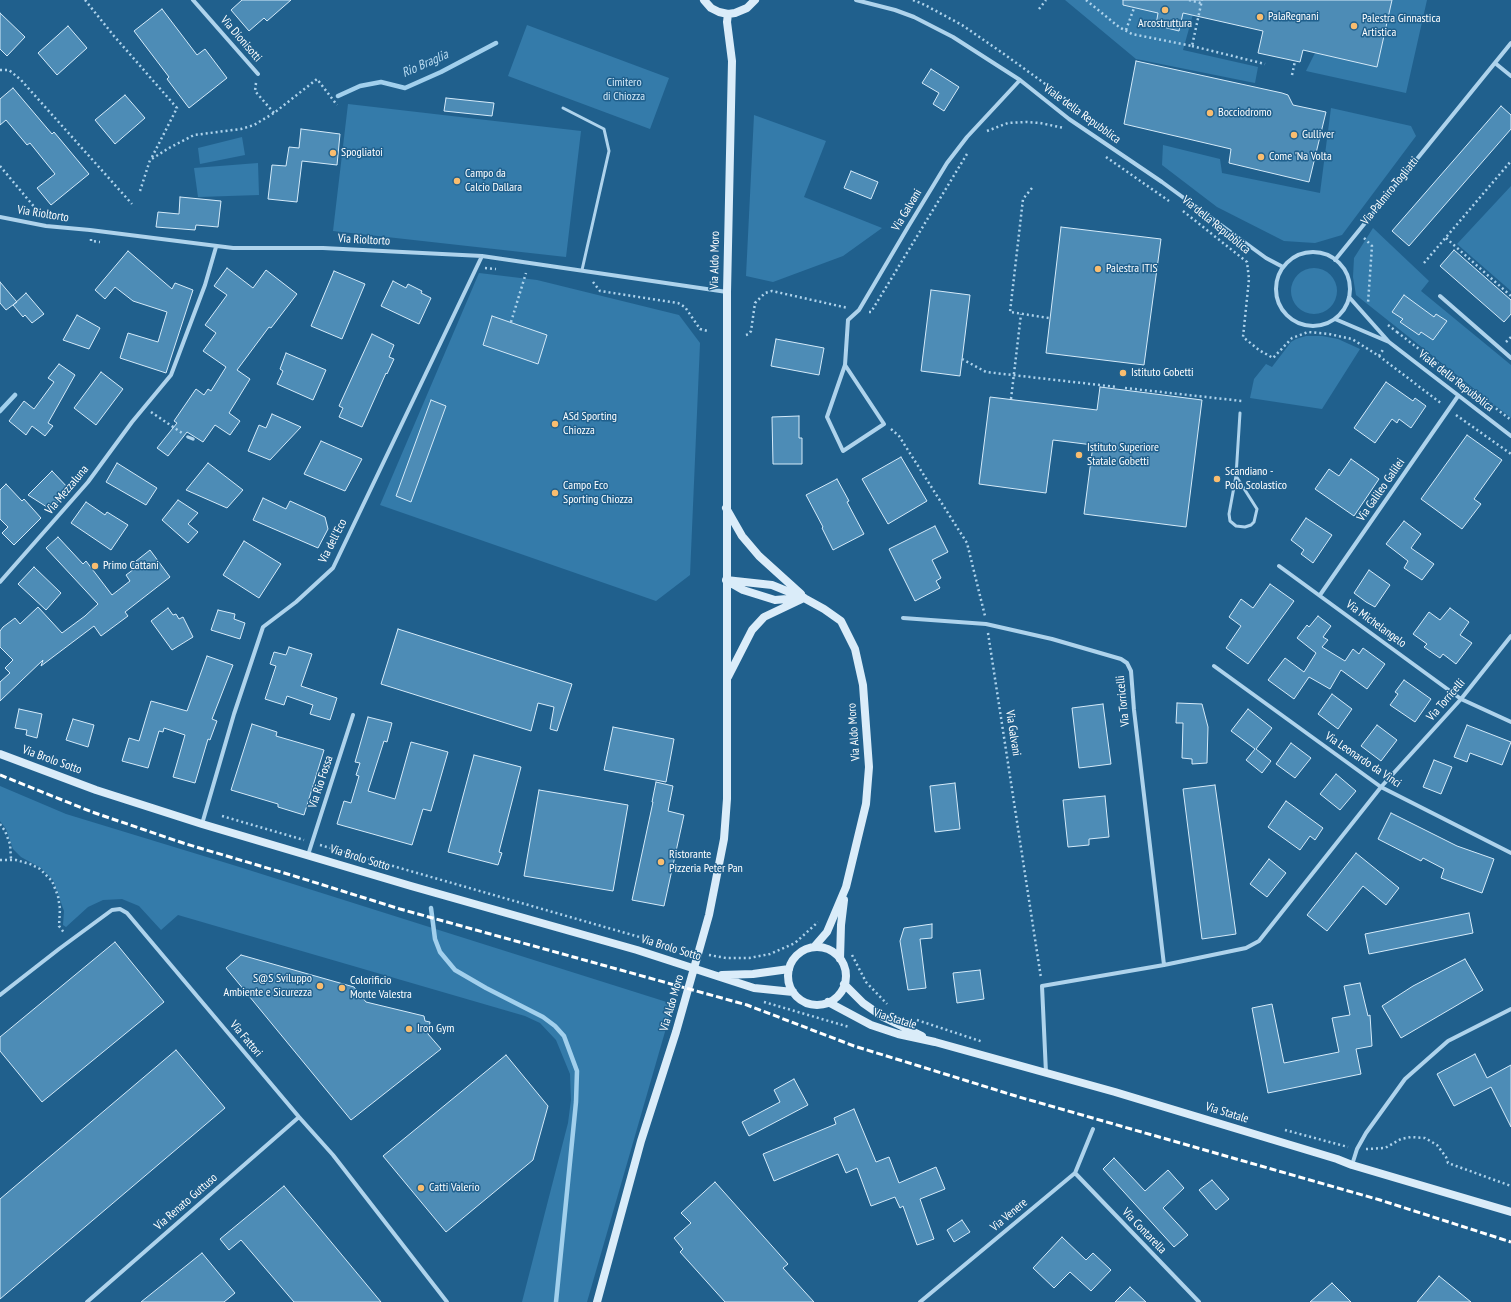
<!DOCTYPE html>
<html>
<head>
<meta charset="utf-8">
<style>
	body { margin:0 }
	canvas { display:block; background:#20608d }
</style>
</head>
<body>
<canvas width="1511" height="1302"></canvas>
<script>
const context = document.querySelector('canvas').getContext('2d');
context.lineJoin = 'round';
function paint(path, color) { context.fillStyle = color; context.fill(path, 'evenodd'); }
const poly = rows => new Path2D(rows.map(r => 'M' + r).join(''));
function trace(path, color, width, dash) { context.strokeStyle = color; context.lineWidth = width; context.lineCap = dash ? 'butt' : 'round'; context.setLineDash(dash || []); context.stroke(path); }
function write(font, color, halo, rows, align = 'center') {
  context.font = font + ' "PT Sans Narrow",sans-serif'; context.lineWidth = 3; context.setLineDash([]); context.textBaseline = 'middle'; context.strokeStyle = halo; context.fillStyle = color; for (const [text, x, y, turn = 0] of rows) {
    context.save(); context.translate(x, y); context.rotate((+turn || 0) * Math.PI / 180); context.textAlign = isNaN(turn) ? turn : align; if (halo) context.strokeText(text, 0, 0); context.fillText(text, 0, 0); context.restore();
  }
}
paint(poly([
	[1065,0,1197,0,1183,50,1258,67,1255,83,1136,59],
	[1392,0,1427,0,1406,93,1306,71,1315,53,1377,67],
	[527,25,669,78,650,129,508,76],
	[348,104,581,131,566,257,333,231],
	[1331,108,1411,126,1416,136,1342,235,1315,243,1284,241,1217,207,1162,165,1163,145,1220,159,1222,173,1320,193],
	[754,115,826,141,804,197,882,228,843,256,773,282,746,276],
	[242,137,245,155,200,164,198,148],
	[258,163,259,195,198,197,194,168],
	[1511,186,1511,291,1457,244],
	[1373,228,1429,281,1421,291,1511,365,1511,418,1356,295,1353,277,1354,258],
	'1291 291a23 23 0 1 1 46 0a23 23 0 1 1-46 0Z',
	[479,273,537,280,679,315,700,343,690,575,656,601,380,505],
	[1306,336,1322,336,1338,339,1360,349,1322,409,1250,398,1254,379,1266,364,1272,367,1291,342,1296,339],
	[0,786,66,814,233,865,673,1004,587,1302,522,1302,568,1123,571,1100,570,1074,556,1040,540,1023,525,1016,178,915,161,930,139,906,122,899,103,900,88,907,66,927,63,925,64,911,53,880,41,868,21,857,13,849,6,829,0,821]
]), '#347baa');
trace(poly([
	[338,96,360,86,381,82,405,88,441,72,496,43],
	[0,411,15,395],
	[431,908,435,939,440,952,455,970,486,988,543,1017,555,1026,564,1036,577,1071,576,1102,556,1302]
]), '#a2d0ed', 4.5);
const building = poly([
	[242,0,291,0,267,21,264,18,249,31,231,10,242,0],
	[1123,0,1392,0,1377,67,1303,50,1300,62,1258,53,1263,31,1183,13,1179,31,1167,28,1156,25,1158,13,1123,5,1123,0],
	[162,9,197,55,205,49,227,78,189,108,167,79,169,77,134,31,162,9],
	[0,13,25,37,7,56,0,49,0,13],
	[68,26,87,48,57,75,38,53,68,26],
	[1136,61,1282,93,1288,95,1293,105,1326,112,1309,182,1229,163,1231,149,1124,124,1136,61],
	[931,69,959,87,944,111,933,104,939,93,922,83,931,69],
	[13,88,52,134,54,132,89,174,51,205,37,188,55,174,30,143,27,145,6,120,0,125,0,99,13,88],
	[125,95,145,118,115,144,95,120,125,95],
	[446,98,494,103,492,116,444,111,446,98],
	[1501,106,1511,115,1511,129,1409,246,1392,231,1501,106],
	[301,129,340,134,337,165,302,161,297,202,268,199,272,165,286,166,289,147,299,148,301,129],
	[851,171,878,182,871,199,844,188,851,171],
	[180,197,221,201,218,227,196,225,195,230,156,227,158,212,179,214,180,197],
	[1061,227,1161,239,1144,365,1046,353,1061,227],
	[1454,250,1511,300,1511,314,1504,322,1440,266,1454,250],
	[128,251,172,289,175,283,193,290,166,373,120,358,128,333,158,342,167,312,133,301,115,287,105,299,95,290,128,251],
	[227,268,253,288,266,270,297,294,271,328,269,327,237,370,250,379,229,413,240,421,230,435,215,425,203,442,187,432,168,456,157,448,177,423,174,421,196,389,204,395,208,389,211,391,226,367,203,351,216,333,205,325,227,295,214,286,227,268],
	[334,271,365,284,342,339,311,326,334,271],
	[393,281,406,288,408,284,422,291,421,293,431,298,419,324,381,306,393,281],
	[0,282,17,302,6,310,0,303,0,282],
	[931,290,970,295,960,376,921,371,931,290],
	[26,293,44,314,32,323,25,315,23,317,13,305,26,293],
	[1404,295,1434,317,1436,314,1447,321,1433,340,1421,332,1419,335,1400,322,1403,319,1392,312,1404,295],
	[77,315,100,328,89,349,63,340,77,315],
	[492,316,547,335,538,364,483,345,492,316],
	[372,334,394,345,389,357,394,359,387,374,386,373,362,427,339,417,343,408,339,406,372,334],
	[776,339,824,348,819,375,771,366,776,339],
	[286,353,326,370,313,400,277,384,283,371,280,369,286,353],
	[59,364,75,375,48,423,53,426,45,436,32,426,26,435,9,421,24,401,34,409,54,382,48,378,59,364],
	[101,372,123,389,96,425,74,408,101,372],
	[1386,382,1413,401,1415,398,1426,406,1411,428,1399,419,1397,423,1392,419,1375,443,1354,428,1386,382],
	[1100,387,1202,400,1186,527,1084,514,1093,445,1053,440,1046,493,979,484,990,397,1097,410,1100,387],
	[431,400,446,406,411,502,396,496,431,400],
	[272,414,301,427,270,460,248,451,259,425,266,428,272,414],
	[799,416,799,438,802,438,802,464,773,464,772,417,799,416],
	[1467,435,1502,460,1474,499,1481,504,1462,529,1421,499,1467,435],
	[321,441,362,459,345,491,304,474,321,441],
	[901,457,927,501,888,524,862,479,901,457],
	[1351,459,1379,479,1354,516,1315,489,1329,469,1339,476,1351,459],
	[117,463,157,488,146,505,106,482,117,463],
	[208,463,243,490,227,508,186,490,208,463],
	[52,471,70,490,50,509,28,495,52,471],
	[837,479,849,501,847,502,864,534,833,550,822,528,823,527,806,495,837,479],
	[6,484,22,501,24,499,41,518,14,545,2,533,8,527,0,519,0,490,6,484],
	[263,498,286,509,290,501,325,517,328,529,318,548,253,520,263,498],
	[178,500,198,513,188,524,198,532,188,543,162,520,178,500],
	[86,502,105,515,107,512,128,525,111,550,71,523,86,502],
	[1306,518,1332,535,1313,563,1301,554,1304,550,1291,540,1306,518],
	[1404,521,1421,534,1411,548,1434,564,1422,580,1404,568,1408,561,1386,544,1404,521],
	[935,526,948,552,932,560,941,578,936,581,940,588,915,601,889,549,935,526],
	[58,537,83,564,86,561,112,595,130,581,126,575,134,569,131,565,150,550,170,577,125,612,128,616,101,636,94,626,41,666,43,660,0,701,0,682,10,673,5,668,13,660,0,647,0,631,3,627,15,618,20,624,38,607,62,633,85,616,98,604,46,548,58,537],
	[244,541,281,564,259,598,223,575,244,541],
	[34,567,61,593,46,610,18,584,34,567],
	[1369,570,1390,585,1375,607,1366,602,1354,593,1369,570],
	[1270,584,1294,601,1248,664,1226,648,1241,626,1229,617,1241,599,1253,608,1270,584],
	[168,608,173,615,176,614,179,619,183,617,193,637,172,650,151,621,168,608],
	[1450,608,1469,622,1460,635,1472,643,1456,664,1443,654,1440,658,1424,647,1427,644,1413,634,1429,612,1440,620,1450,608],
	[218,610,235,614,234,619,245,623,240,639,211,630,218,610],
	[1318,616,1331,626,1323,637,1328,640,1322,647,1345,661,1353,649,1359,654,1363,648,1385,664,1367,689,1341,670,1330,689,1309,677,1294,699,1268,680,1285,658,1304,672,1316,653,1297,638,1307,625,1309,627,1318,616],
	[398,629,572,684,557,731,550,729,554,707,538,703,531,731,381,684,398,629],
	[289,647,312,654,301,686,337,698,330,720,310,714,313,705,287,696,284,705,265,699,276,666,270,664,274,652,286,655,289,647],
	[207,656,233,665,212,719,217,721,210,740,208,739,195,783,173,777,185,735,164,728,163,732,159,731,148,768,122,761,129,738,139,741,151,701,187,711,207,656],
	[1404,680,1431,699,1415,722,1390,705,1398,694,1395,692,1404,680],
	[1332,694,1352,709,1338,729,1318,714,1332,694],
	[1177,703,1202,704,1208,727,1207,763,1192,764,1192,759,1182,758,1183,723,1176,723,1177,703],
	[1103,704,1111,764,1079,768,1072,708,1103,704],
	[19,709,42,714,37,738,26,735,27,730,15,728,19,709],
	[1248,709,1272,728,1256,749,1271,761,1262,773,1246,760,1255,749,1231,731,1248,709],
	[368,717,392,723,387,742,384,741,368,791,395,799,411,742,448,752,431,811,423,809,412,845,337,824,344,801,351,803,359,776,356,775,360,763,355,762,368,717],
	[73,719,94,725,88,747,66,740,73,719],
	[252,724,277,732,276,736,324,750,304,815,278,807,278,804,231,790,252,724],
	[1377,725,1397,740,1381,761,1361,746,1377,725],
	[1467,725,1511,742,1502,765,1470,753,1467,762,1454,757,1467,725],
	[613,727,674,739,666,782,604,770,613,727],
	[1291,743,1311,758,1295,778,1276,764,1291,743],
	[474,755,521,767,499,852,502,853,498,865,448,852,474,755],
	[1434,760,1452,767,1441,794,1423,787,1434,760],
	[1336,774,1356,791,1340,810,1320,794,1336,774],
	[656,782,673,786,668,811,684,815,664,906,632,900,653,802,652,802,656,782],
	[955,783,960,829,935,832,930,786,955,783],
	[1215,785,1236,934,1202,939,1183,789,1215,785],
	[539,790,628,805,613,891,524,876,539,790],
	[1105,796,1109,837,1089,839,1089,845,1068,847,1063,800,1105,796],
	[1286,801,1323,828,1315,840,1310,836,1300,850,1268,827,1286,801],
	[1391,813,1457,846,1494,859,1482,893,1441,878,1444,869,1423,858,1421,861,1378,839,1391,813],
	[1356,853,1399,888,1386,905,1363,886,1327,931,1307,915,1356,853],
	[1269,859,1286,873,1267,897,1250,884,1269,859],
	[1469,913,1473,933,1369,954,1365,934,1469,913],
	[932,924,932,938,920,939,926,988,908,990,900,941,904,928,932,924],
	[115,942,164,1002,42,1102,0,1051,0,1037,115,942],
	[241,955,354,987,366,1002,424,1016,425,1021,430,1022,428,1034,441,1049,351,1120,226,968,241,955],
	[1465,959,1483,990,1401,1038,1382,1006,1413,986,1465,959],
	[980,970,984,999,957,1003,953,973,980,970],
	[1360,983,1368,1016,1370,1015,1372,1046,1356,1049,1361,1074,1268,1093,1252,1008,1272,1004,1284,1063,1339,1052,1332,1018,1350,1015,1344,986,1360,983],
	[176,1050,225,1108,0,1299,0,1199,176,1050],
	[1475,1054,1487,1078,1511,1065,1511,1127,1491,1087,1454,1106,1437,1074,1475,1054],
	[506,1055,548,1106,533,1160,446,1232,383,1156,506,1055],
	[794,1079,808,1105,749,1136,742,1122,780,1102,774,1090,794,1079],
	[854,1109,876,1162,889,1157,899,1183,936,1167,945,1189,920,1199,934,1239,917,1245,903,1206,900,1208,895,1197,871,1206,857,1168,846,1173,838,1154,774,1181,763,1154,836,1124,834,1118,854,1109],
	[1114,1158,1145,1191,1168,1170,1184,1188,1163,1208,1188,1235,1174,1247,1103,1169,1114,1158],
	[1212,1180,1229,1199,1216,1210,1199,1190,1212,1180],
	[715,1182,788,1264,783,1268,814,1302,725,1302,680,1252,683,1249,674,1238,691,1223,681,1213,715,1182],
	[284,1186,317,1225,381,1302,294,1302,241,1240,229,1250,220,1239,284,1186],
	[962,1220,970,1232,954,1242,947,1230,962,1220],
	[1062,1237,1086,1260,1093,1253,1111,1270,1091,1291,1070,1272,1054,1288,1033,1268,1062,1237],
	[202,1253,235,1293,224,1302,141,1302,202,1253],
	[1439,1276,1471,1302,1417,1302,1439,1276],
	[1332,1283,1351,1302,1310,1302,1332,1283],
	[1130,1287,1146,1302,1115,1302,1130,1287]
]);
paint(building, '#4d8cb6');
trace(building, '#d4eaf9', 1);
trace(poly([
	[85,0,114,36,177,108,151,159],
	[913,0,925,5,962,25,1004,54,1077,107,1073,113],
	[1086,0,1119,27,1132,34,1192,46,1202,0],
	[1189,0,1201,3],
	[1039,9,1046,0],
	[1126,30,1134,8],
	[1192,46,1265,64],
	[0,70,9,70,21,80,132,204],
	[1292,75,1295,61],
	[256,83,255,91,274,113],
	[987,131,1008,123,1026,122,1040,123,1064,128],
	[1106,157,1169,201],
	[0,166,41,215],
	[1032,188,1023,199,1010,312,1049,318],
	[140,191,150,160,169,148,194,135,241,129,254,125,274,113,317,79,337,105],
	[1183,211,1247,262,1249,279,1243,337,1259,350,1273,358,1292,338,1308,332,1329,334,1352,339,1379,356,1442,404],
	[1364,238,1372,246,1368,303],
	[1446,238,1511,296],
	[91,239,91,241,100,242],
	[1424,263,1511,161],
	[485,268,496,269],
	[593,282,600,291,678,303,685,307,700,329,708,331],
	[869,312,871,312,967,154],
	[511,322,526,273],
	[1388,325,1397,332,1395,335],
	[1397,332,1511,420],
	[746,335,749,334,751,331,755,303,765,293,772,291,848,308],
	[1506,342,1511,337],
	[1379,356,1384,348],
	[962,359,986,372,1117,387],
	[1125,388,1242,401],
	[1011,399,1021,314],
	[151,412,182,433],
	[1456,415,1511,454],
	[891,429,899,436,967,543,985,616],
	[988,633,1041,978],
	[222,816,304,840],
	[0,824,5,831,10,844,11,859],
	[320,845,688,951],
	[0,860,16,860,30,864,40,869,52,881,58,896,60,909,59,926,65,934],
	[709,955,726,958,749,958,770,954,795,943,818,922],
	[852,955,866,982,887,1004],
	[764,1002,849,1027],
	[917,1020,983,1042],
	[1285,1130,1348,1147],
	[1366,1149,1385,1148,1401,1139,1411,1137,1425,1138,1437,1145,1446,1157,1448,1163,1511,1186]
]), '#aed3ec', 2.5, [2, 3]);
trace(poly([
	[563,108,604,129,609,151,582,270],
	[1236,476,1257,509,1254,522,1251,525,1245,527,1236,526,1230,521,1229,514,1236,476,1240,413]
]), '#aed3ec', 3);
trace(poly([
	[188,437,193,439]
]), '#aed3ec', 3.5);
trace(poly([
	[193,0,258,74],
	[856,0,895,10,914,17,953,37,1020,80,1069,119,1162,182,1266,258,1283,267],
	[1495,63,1511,76],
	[0,217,46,226,90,230,233,248,323,248,482,256,727,292],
	'1276 289a37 37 0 1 1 74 0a37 37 0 1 1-74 0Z',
	[1335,260,1511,43],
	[1440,296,1511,358],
	[1335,319,1389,342,1349,297],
	[1389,342,1511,436],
	[845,365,884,424,843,451,827,417,845,365,848,320,859,310,908,227,947,163,967,137,1020,80],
	[1279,566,1461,699,1511,722],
	[0,582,88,482,132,422,171,375,205,285,216,247],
	[1320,595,1458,396],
	[903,618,986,624,1052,639,1121,659,1127,663,1131,671,1134,710,1164,965],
	[1214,666,1381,787,1511,853],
	[202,824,234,714,263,627,296,602,333,568,482,256],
	[308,855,353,715],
	[0,995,59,949,112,910,120,909,127,913,299,1117,333,1155,447,1302],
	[1046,1073,1042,986,1164,965,1246,948,1259,941,1381,787,1461,699,1511,636],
	[1352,1165,1357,1149,1366,1133,1405,1079,1448,1041,1511,1009],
	[1075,1173,1199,1302],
	[87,1302,299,1117],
	[920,1302,1075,1173,1093,1129]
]), '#aed3ec', 4);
trace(poly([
	[704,0,711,8,719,12,728,14,735,13,747,8,755,0],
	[726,508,742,536,759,556,801,594],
	[726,580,772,585,804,598,824,609,841,621,855,649,863,685,869,767,866,804,846,887,827,932,814,947],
	[729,582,743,590,775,600,799,598],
	[728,677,752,630,764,617,804,598],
	[0,754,96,790,202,824,411,886,637,950,754,988,793,992],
	'788 976a29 29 0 1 1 58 0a29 29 0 1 1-58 0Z',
	[840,959,841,925,844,900],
	[722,975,753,974,789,969],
	[844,984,863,1003,883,1017,922,1036],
	[828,1002,871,1025,898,1034,935,1042,1115,1092,1337,1159,1352,1165,1511,1212],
	[597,1302,641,1141,676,1032,709,915,724,839,727,799,727,292,732,61,727,22,728,14]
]), '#daecf9', 8);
trace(poly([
	[0,775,92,812,186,844,291,875,400,909,747,1005,854,1046,919,1066,1019,1097,1380,1200,1511,1242]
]), '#fff', 3, [7, 3]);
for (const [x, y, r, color] of [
	[1165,10,4,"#f9bd6f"],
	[1260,17,4,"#f9bd6f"],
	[1354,26,4,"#f9bd6f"],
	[1210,113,4,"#f9bd6f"],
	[1294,135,4,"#f9bd6f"],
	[333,153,4,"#f9bd6f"],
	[1261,157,4,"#f9bd6f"],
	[457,181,4,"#f9bd6f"],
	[1098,269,4,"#f9bd6f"],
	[1123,373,4,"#f9bd6f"],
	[555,424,4,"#f9bd6f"],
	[1079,455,4,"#f9bd6f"],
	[1217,479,4,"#f9bd6f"],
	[555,493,4,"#f9bd6f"],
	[95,566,4,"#f9bd6f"],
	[661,862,4,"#f9bd6f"],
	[320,986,4,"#f9bd6f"],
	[342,988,4,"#f9bd6f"],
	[409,1029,4,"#f9bd6f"],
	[421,1188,4,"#f9bd6f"]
]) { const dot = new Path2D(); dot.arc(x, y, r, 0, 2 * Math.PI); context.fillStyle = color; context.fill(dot); trace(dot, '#20608d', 1.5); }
write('12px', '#fff', '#20608d', [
	["PalaRegnani",1268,17],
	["Palestra Ginnastica",1362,19],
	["Artistica",1362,33],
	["Arcostruttura",1165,24,"center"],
	["Bocciodromo",1218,113],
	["Gulliver",1302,135],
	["Spogliatoi",341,153],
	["Come 'Na Volta",1269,157],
	["Campo da",465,174],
	["Calcio Dallara",465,188],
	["Palestra ITIS",1106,269],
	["Istituto Gobetti",1131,373],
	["ASd Sporting",563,417],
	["Chiozza",563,431],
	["Istituto Superiore",1087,448],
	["Statale Gobetti",1087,462],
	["Scandiano -",1225,472],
	["Polo Scolastico",1225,486],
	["Campo Eco",563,486],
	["Sporting Chiozza",563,500],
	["Primo Cattani",103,566],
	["Ristorante",669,855],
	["Pizzeria Peter Pan",669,869],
	["S@S Sviluppo",312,979,"right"],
	["Ambiente e Sicurezza",312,993,"right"],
	["Colorificio",350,981],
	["Monte Valestra",350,995],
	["Iron Gym",417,1029],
	["Catti Valerio",429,1188]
], 'left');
write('12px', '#fff', '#20608d', [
	["Via Dionisotti",241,39,49],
	["Viale della Repubblica",1082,114,36],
	["Via Palmiro Togliatti",1390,191,-51],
	["Via Galvani",907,210,-59],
	["Via Rioltorto",43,214,9],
	["Via della Repubblica",1216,225,39],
	["Via Rioltorto",364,240,3],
	["Via Aldo Moro",715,260,-89],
	["Viale della Repubblica",1456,381,38],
	["Via Mezzaluna",67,490,-50],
	["Via Galileo Galilei",1381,490,-55],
	["Via dell'Eco",333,541,-63],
	["Via Michelangelo",1376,624,36],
	["Via Torricelli",1446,700,-49],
	["Via Torricelli",1123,701,-96],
	["Via Aldo Moro",854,732,-94],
	["Via Galvani",1013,733,81],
	["Via Brolo Sotto",52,760,20],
	["Via Leonardo da Vinci",1363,760,34],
	["Via Rio Fossa",321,782,-72],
	["Via Brolo Sotto",360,858,17],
	["Via Brolo Sotto",671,948,17],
	["Via Aldo Moro",672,1003,-74],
	["Via Statale",895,1019,17],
	["Via Fattori",246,1039,50],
	["Via Statale",1227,1113,17],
	["Via Renato Guttuso",186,1202,-41],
	["Via Venere",1009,1215,-40],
	["Via Contarella",1144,1231,46]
]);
write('12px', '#d4eaf9', '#20608d', [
	["Cimitero",624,83],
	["di Chiozza",624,97]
]);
write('italic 13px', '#baddf3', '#20608d', [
	["Rio Braglia",425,64,-24]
]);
</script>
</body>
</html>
